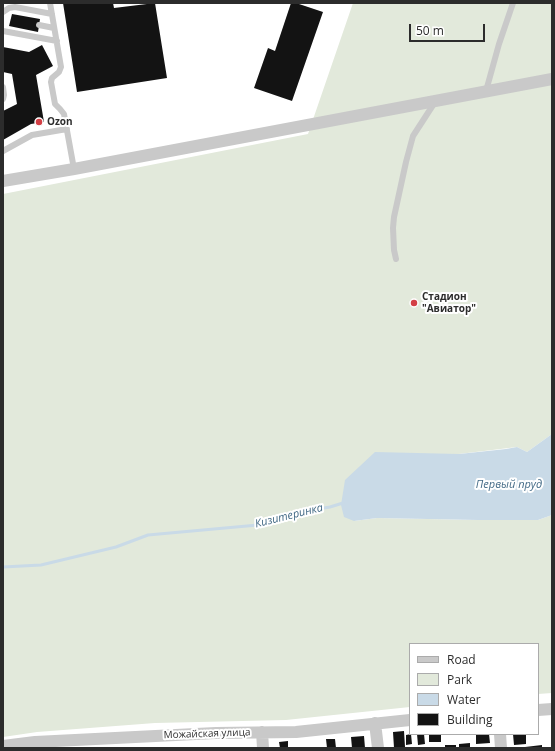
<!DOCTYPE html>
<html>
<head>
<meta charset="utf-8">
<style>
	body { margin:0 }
	#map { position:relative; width:555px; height:751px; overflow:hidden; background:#fff; font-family:"Open Sans",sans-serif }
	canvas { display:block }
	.frame { position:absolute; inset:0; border:4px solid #2c2c2c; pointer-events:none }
	.legend { position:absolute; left:409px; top:643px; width:130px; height:92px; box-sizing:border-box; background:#fff; border:1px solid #ababab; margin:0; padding:5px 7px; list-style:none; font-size:12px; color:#2c2c2c }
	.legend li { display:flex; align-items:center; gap:8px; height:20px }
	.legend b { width:20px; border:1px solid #ababab }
	.scale { position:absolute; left:409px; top:24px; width:76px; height:18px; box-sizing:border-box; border:2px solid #2c2c2c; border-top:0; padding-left:5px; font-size:12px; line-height:14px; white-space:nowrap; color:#2c2c2c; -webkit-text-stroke:3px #fff; paint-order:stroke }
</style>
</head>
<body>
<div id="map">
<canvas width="555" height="751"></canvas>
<div class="frame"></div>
<ul class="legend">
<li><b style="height:5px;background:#c9c9c9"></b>Road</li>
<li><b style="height:11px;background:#e2e9db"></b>Park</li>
<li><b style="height:11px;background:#c9dae7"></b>Water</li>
<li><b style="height:11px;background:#131313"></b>Building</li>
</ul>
<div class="scale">50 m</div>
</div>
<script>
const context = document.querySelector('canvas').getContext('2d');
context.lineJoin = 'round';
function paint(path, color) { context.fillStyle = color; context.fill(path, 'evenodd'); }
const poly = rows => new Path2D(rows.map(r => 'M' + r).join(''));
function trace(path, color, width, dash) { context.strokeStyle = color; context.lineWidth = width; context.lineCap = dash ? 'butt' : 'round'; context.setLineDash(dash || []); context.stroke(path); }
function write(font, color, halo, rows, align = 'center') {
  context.font = font + ' "Open Sans",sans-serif'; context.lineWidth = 4; context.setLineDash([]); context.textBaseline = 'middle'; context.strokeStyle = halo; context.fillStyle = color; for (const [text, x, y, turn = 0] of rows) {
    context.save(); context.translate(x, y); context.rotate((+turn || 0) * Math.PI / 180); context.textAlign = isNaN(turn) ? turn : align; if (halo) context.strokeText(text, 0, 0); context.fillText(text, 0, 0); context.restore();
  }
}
paint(poly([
	[353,3,552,3,552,434,527,452,517,447,459,454,354,521,377,518,478,520,538,520,552,515,552,693,538,694,538,644,410,644,410,707,286,720,155,723,37,732,3,737,3,194,308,134]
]), '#e2e9db');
paint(poly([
	[552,434,552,515,538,520,478,520,377,518,354,521,344,517,341,505,345,480,375,452,459,454,506,449,517,447,527,452]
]), '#c9dae7');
trace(poly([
	[3,567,41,565,116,547,148,535,258,525,299,512,330,507,343,503]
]), '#c9dae7', 3);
paint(poly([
	[63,3,113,3,114,8,155,3,167,78,77,92],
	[291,3,296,3,323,12,292,101,254,88,268,48,275,51],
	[12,14,40,19,38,32,9,26],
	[42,45,53,66,36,75,44,122,31,124,3,140,3,111,17,104,12,74,3,72,3,47,29,52],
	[404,731,405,747,394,748,393,732],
	[411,734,412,744,406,745,406,735],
	[417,734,424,734,425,744,418,745],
	[429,734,441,734,441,742,429,742],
	[476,734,489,734,490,743,476,744],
	[513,734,526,734,526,744,514,745],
	[364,736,365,748,352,748,351,737],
	[326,739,335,739,336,748,327,748],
	[288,741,288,748,280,748,279,742],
	[470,743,470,748,459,748,459,744],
	[445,745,456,745,456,748,445,748],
	[542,745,542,748,525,748,525,747]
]), '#131313');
trace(poly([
	[50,3,61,67,59,72,52,78,51,82,55,104,60,109,64,114,74,169],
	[3,12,9,8,15,7,52,14],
	[39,25,54,28],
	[3,31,57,41],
	[3,87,4,95,3,99],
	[486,91,499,44,513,3],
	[3,151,32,135,67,129],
	[396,259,394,250,393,228,394,217,406,162,413,136,435,102]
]), '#c9c9c9', 6);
trace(poly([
	[3,181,74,169,552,79],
	[538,710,552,709],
	[375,723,378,748],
	[262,732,263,748],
	[500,734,501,748],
	[3,746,35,742,216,733,296,732,410,720]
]), '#c9c9c9', 12);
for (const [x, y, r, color] of [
	[39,122,4,"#d33f45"],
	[414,303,4,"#d33f45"]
]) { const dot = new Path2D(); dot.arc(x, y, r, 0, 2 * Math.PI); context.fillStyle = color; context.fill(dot); trace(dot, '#fff', 1.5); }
write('bold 10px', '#2c2c2c', '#fff', [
	["Ozon",47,122],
	["Стадион",422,297],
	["\"Авиатор\"",422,309]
], 'left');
write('10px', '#2c2c2c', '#fff', [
	["Можайская улица",207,734,-2]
]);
write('italic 11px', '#436a86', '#fff', [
	["Первый пруд",509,485],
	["Кизитеринка",289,516,-14]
]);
</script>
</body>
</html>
